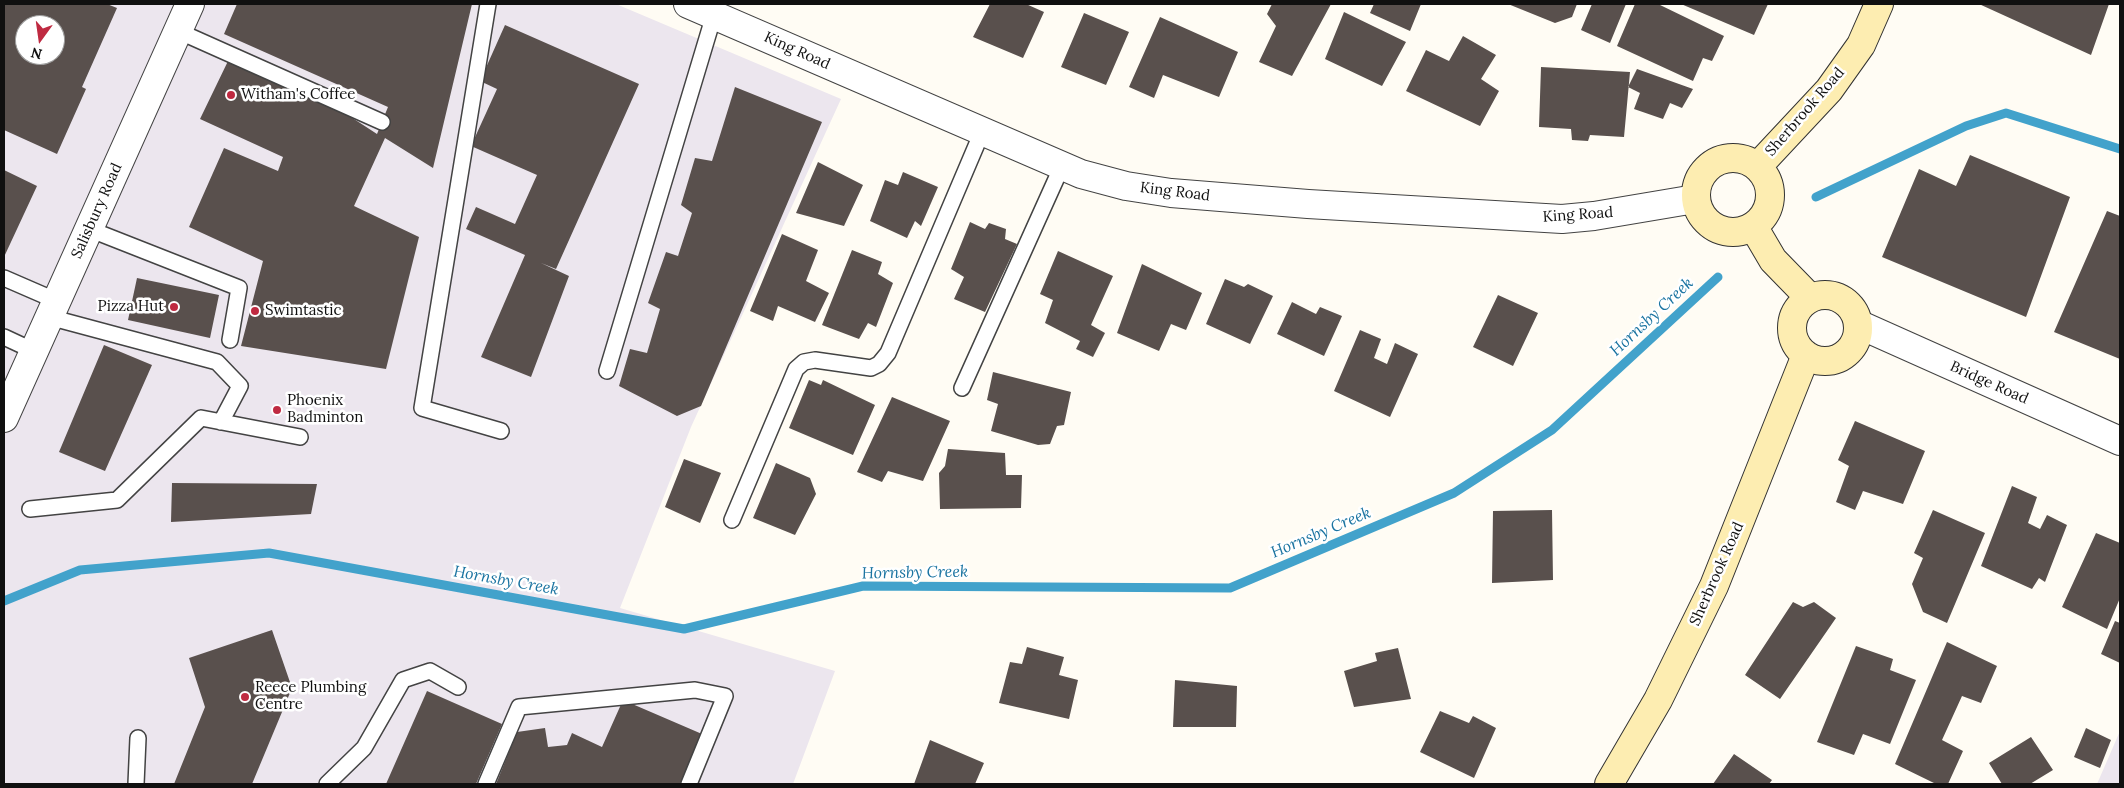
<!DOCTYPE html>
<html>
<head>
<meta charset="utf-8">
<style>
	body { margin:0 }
	#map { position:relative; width:2124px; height:788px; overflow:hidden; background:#fffcf4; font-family:Lora,serif }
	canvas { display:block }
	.frame { position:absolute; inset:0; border:5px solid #101010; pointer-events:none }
	.north { position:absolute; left:15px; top:15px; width:50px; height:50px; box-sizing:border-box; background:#fff; border:1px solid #9f9f9f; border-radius:50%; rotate:194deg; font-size:14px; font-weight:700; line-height:20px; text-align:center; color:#101010 }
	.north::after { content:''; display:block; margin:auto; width:18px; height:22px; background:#bf2a41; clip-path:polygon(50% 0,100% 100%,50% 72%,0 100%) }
</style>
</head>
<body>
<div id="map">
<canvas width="2124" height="788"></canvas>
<div class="frame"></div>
<div class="north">N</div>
</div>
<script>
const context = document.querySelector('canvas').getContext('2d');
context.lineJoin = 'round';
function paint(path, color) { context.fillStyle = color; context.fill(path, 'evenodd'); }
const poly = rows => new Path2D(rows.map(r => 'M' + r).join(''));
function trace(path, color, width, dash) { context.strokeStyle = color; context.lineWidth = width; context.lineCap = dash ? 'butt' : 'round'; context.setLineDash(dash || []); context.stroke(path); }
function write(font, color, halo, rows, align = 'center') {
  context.font = font + ' Lora,serif'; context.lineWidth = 5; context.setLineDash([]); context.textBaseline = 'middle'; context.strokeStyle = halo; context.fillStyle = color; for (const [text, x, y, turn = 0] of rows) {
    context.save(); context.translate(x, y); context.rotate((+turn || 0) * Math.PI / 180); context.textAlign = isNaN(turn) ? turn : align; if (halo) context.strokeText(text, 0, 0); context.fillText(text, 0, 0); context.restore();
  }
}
paint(poly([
	[4,4,616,4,841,99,691,427,620,608,835,671,793,784,4,784],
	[25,25,55,25,55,55,25,55],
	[2120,731,2120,784,2097,784]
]), '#ece6ee');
trace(poly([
	[1816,197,1966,126,2006,113,2120,149],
	[4,601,80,570,269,553,684,629,863,586,1230,588,1454,493,1552,430,1718,277]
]), '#42a2cb', 9);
paint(poly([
	[4,4,107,4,117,8,82,87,86,89,57,154,4,130],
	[25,25,55,25,55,55,25,55],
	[237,4,472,4,433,168,385,138,354,206,419,237,386,369,241,346,263,261,189,227,224,148,278,171,283,157,200,119,229,59,337,108,377,134,388,107,224,34],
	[990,4,1026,4,1044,12,1023,58,973,37],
	[1272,4,1331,4,1292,76,1259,62,1276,26,1267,14],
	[1374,4,1421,4,1410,31,1370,13],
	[1508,4,1577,4,1572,17,1555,23],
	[1592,4,1626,4,1610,43,1581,30],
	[1635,4,1658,4,1724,36,1712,61,1703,58,1693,81,1617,46],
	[1681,4,1768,4,1754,35],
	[1979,4,2109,4,2091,55],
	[1344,12,1406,42,1382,86,1325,59],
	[1084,13,1129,32,1106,85,1061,67],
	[1160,17,1238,52,1219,97,1163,75,1154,98,1129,87],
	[505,25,639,84,556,269,541,263,569,276,531,377,481,357,525,255,466,229,476,207,515,224,537,175,471,146,497,89,480,81],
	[1463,36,1496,55,1481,79,1499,91,1480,126,1406,91,1426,50,1449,61],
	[1541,67,1630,72,1624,137,1590,135,1588,141,1572,140,1571,129,1539,127],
	[1637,69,1693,89,1682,108,1670,103,1663,119,1634,109,1640,93,1628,87],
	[735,87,822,122,701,406,677,416,619,386,630,349,647,353,660,309,648,303,666,252,678,256,692,213,681,205,695,158,712,161],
	[1970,155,2070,197,2026,317,1882,257,1919,169,1956,186],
	[818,162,863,185,844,226,796,213],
	[4,170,37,186,4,257],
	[903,172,938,187,921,226,915,221,907,238,870,221,885,180,898,185],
	[2107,211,2120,216,2120,359,2054,332],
	[970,222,985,229,989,223,1006,229,1005,239,1017,244,985,312,954,299,964,277,951,269],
	[782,234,818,250,806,281,829,293,815,322,778,306,773,321,750,311],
	[852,250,882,262,878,274,893,283,876,327,868,323,859,339,822,325],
	[1058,251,1113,276,1091,325,1105,333,1093,357,1076,349,1080,341,1045,323,1053,300,1040,294],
	[1142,264,1202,293,1186,330,1171,324,1159,351,1117,333],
	[137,278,219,295,210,338,128,320],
	[1225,279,1244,287,1248,284,1273,296,1250,344,1206,324],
	[1498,295,1538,313,1513,366,1473,347],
	[1292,302,1316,314,1320,307,1342,316,1324,356,1277,334],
	[1360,330,1381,339,1374,358,1387,364,1395,343,1418,354,1390,417,1334,391],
	[104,345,152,365,105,471,59,452],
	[993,372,1071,392,1064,425,1057,426,1050,444,1038,445,991,431,998,404,987,400],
	[809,380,821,385,823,380,875,405,853,455,789,428],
	[892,397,950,421,923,481,888,471,882,482,857,472],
	[1855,421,1925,451,1903,504,1863,491,1855,510,1836,502,1849,466,1838,460],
	[948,449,1005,453,1006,475,1022,475,1021,508,940,509,939,473,945,466],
	[684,459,721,473,700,523,665,507],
	[776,463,810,478,816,494,795,535,753,518],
	[172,483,317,484,311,514,171,522],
	[2012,486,2037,497,2028,523,2040,529,2047,515,2067,525,2045,582,2039,578,2032,589,1981,566],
	[1552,510,1553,580,1492,583,1493,511],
	[1933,510,1985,533,1947,623,1923,612,1912,584,1923,558,1914,553],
	[2096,533,2120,543,2120,598,2107,629,2062,607],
	[1793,602,1803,607,1814,602,1836,618,1780,699,1745,675],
	[2115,621,2120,623,2120,663,2101,654],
	[272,630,292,688,252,784,174,784,205,707,189,658],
	[1947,642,1997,666,1981,703,1962,696,1942,740,1963,751,1948,784,1936,784,1895,764],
	[1856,646,1893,659,1890,670,1916,680,1890,744,1863,734,1854,755,1817,742],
	[1027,647,1064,657,1059,675,1078,680,1069,719,999,703,1010,662,1022,664],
	[1398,648,1411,699,1354,707,1344,671,1377,661,1375,653],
	[1175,680,1237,686,1236,727,1173,727],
	[427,691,502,724,476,784,386,784],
	[623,700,702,734,680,784,496,784,517,732,545,728,548,747,567,745,572,733,602,747],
	[1440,711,1469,723,1473,716,1496,728,1474,778,1420,752],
	[2086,728,2111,740,2100,768,2074,757],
	[2031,737,2053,770,2030,784,2002,784,1989,763],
	[930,740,984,763,975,784,914,784],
	[1734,754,1772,780,1769,784,1713,784]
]), '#59504d');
const lane = poly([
	[488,4,422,408,501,431],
	[178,31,382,122],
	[89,229,239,288,230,340],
	[4,278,57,301],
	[49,317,217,362,240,386,221,422],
	[4,337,34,351],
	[607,371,714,15],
	[962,388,1062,166],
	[30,509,117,500,201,418,300,437],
	[732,520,796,369,804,362,815,360,871,368,879,364,888,353,982,132],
	[136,784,138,738],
	[327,784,364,748,403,680,430,671,458,687],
	[486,784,519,707,695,690,725,696,689,784]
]);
const street = poly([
	[688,4,1081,174,1126,186,1171,193,1308,204,1562,219,1594,216,1695,199],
	[1858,324,2120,441],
	[4,418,190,4]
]);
const secondary = poly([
	'1696 195a37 37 0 1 1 74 0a37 37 0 1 1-74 0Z',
	[1758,166,1829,90,1861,45,1879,4],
	[1753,226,1773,260,1810,298],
	'1792 328a33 33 0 1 1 66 0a33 33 0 1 1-66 0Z',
	[1609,784,1658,700,1714,586,1806,355]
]);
trace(lane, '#434343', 18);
trace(street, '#434343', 30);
trace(secondary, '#323232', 30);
trace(lane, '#fff', 15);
trace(street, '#fff', 28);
trace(secondary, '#fdedb1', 28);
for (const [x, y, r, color] of [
	[231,95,5,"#bf2a41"],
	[174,307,5,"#bf2a41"],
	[255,311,5,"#bf2a41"],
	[277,410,5,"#bf2a41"],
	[245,697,5,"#bf2a41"]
]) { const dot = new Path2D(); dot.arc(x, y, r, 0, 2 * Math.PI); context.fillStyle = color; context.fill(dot); trace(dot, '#fff', 2); }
write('15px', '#101010', '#fff', [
	["King Road",797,51,24],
	["Sherbrook Road",1805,112,-49],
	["King Road",1175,192,7],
	["Salisbury Road",97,211,-66],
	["King Road",1578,215,-4],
	["Bridge Road",1989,383,24],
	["Sherbrook Road",1717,574,-66]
]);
write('15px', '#101010', '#fff', [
	["Witham's Coffee",241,95],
	["Pizza Hut",164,307,"right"],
	["Swimtastic",265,311],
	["Phoenix",287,401],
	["Badminton",287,418],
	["Reece Plumbing",255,688],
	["Centre",255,705]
], 'left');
write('italic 16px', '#1b74a1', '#fff', [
	["Hornsby Creek",1652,317,-43],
	["Hornsby Creek",1321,533,-23],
	["Hornsby Creek",915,573,-1],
	["Hornsby Creek",506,581,10]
]);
</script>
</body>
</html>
